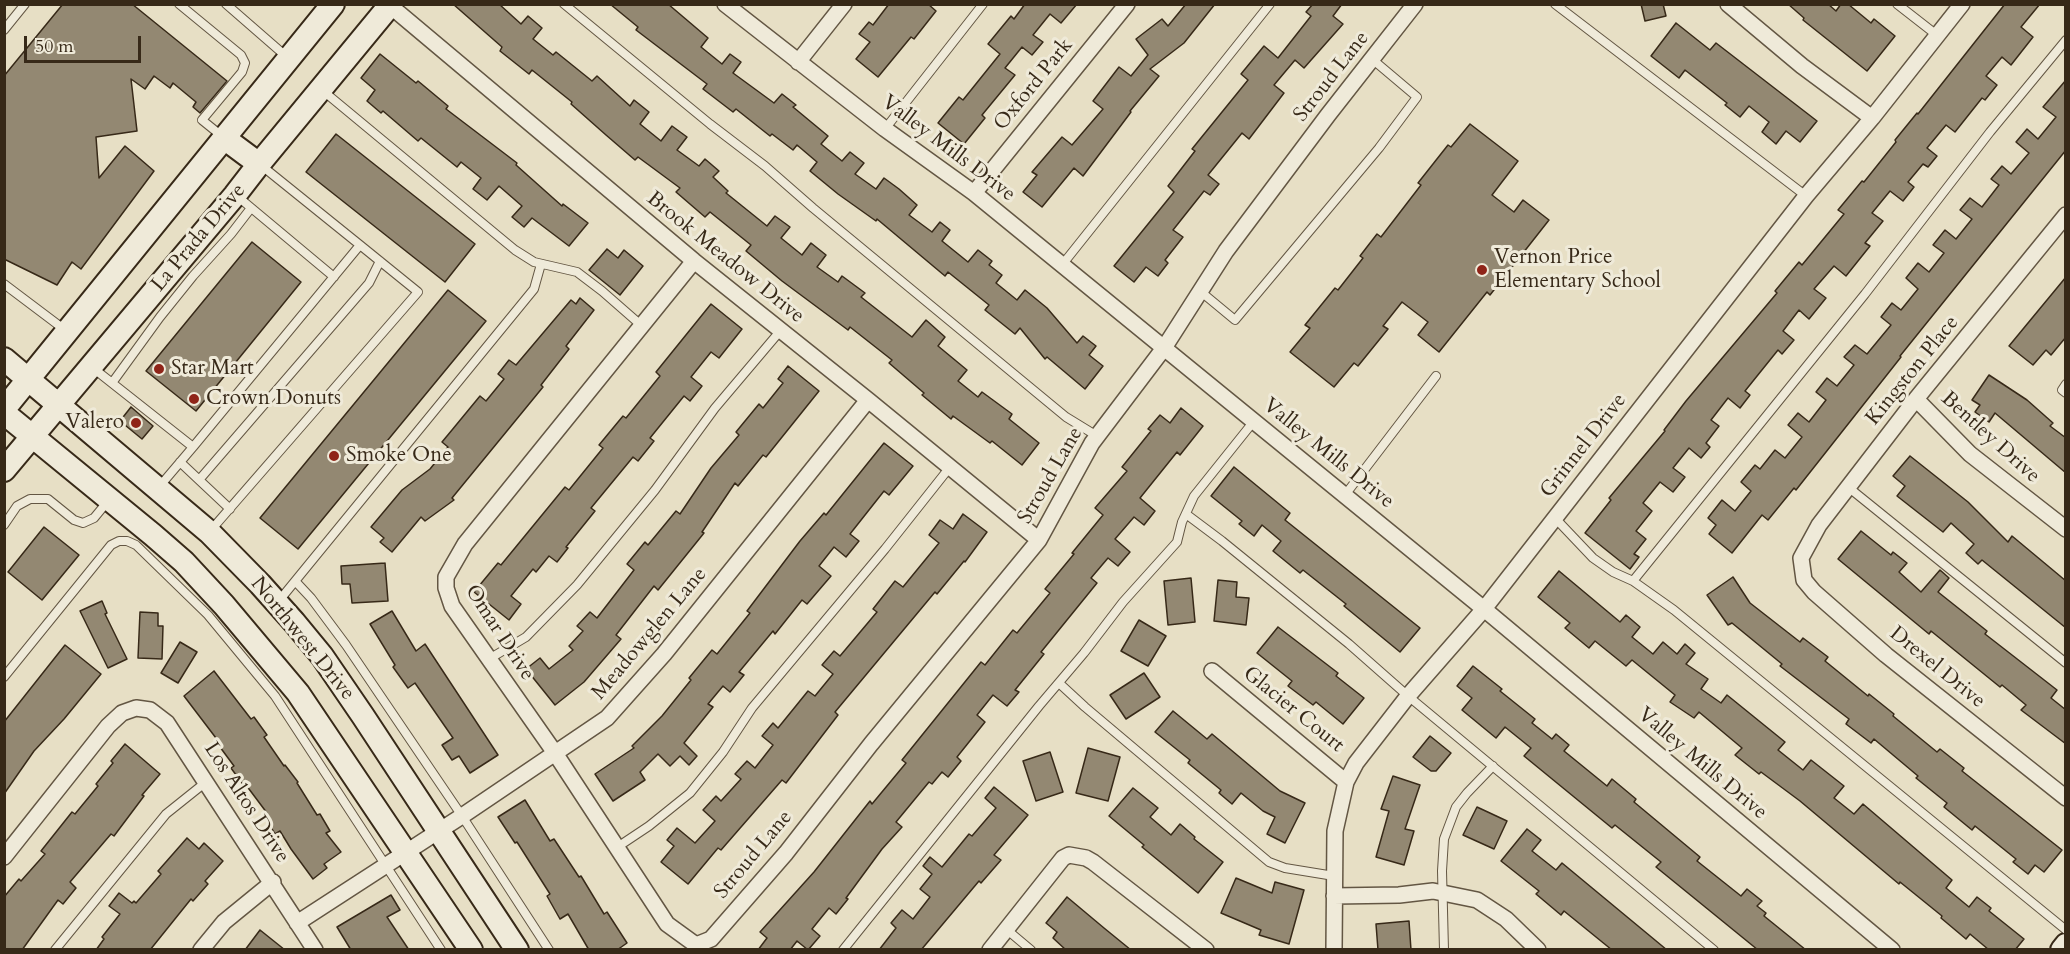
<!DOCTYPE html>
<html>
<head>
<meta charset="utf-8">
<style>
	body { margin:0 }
	#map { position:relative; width:2070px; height:954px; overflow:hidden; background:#e7dfc5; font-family:Cardo,serif }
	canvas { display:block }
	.frame { position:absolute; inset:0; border:6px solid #372918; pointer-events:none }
	.scale { position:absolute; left:24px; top:36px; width:117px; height:27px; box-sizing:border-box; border:3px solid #372918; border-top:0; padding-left:8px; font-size:18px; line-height:21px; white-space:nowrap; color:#372918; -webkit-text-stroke:4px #efead9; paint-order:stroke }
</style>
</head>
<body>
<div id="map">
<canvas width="2070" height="954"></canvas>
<div class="frame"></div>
<div class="scale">50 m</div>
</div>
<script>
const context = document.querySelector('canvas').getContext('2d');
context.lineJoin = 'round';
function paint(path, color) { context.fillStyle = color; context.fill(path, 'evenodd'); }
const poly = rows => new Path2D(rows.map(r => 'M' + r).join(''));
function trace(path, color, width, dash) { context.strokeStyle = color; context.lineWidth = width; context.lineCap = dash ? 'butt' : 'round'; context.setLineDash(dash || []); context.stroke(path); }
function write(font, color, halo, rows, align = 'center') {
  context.font = font + ' Cardo,serif'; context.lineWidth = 6; context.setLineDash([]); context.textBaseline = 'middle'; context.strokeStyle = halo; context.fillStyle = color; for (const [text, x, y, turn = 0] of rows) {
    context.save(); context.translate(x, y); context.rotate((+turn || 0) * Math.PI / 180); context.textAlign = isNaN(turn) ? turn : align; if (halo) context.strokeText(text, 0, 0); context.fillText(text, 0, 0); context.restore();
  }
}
const building = poly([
	[63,4,132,4,227,81,200,113,193,107,196,102,173,83,170,88,154,76,145,89,131,79,137,131,96,137,99,178,125,146,154,171,81,269,72,262,57,285,4,259,4,76,63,4],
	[453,4,499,4,521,24,528,16,542,28,533,39,553,55,556,52,592,81,597,76,630,106,634,100,649,112,640,124,661,141,672,126,687,137,677,150,699,166,705,159,719,171,713,177,728,191,726,193,767,226,775,216,790,227,781,238,802,255,811,243,826,255,817,267,838,282,842,276,865,293,861,297,912,337,926,320,945,337,938,346,967,370,958,381,978,397,982,392,1012,414,1009,419,1039,443,1022,465,992,441,990,443,953,416,951,419,922,395,924,393,889,363,892,360,850,327,848,330,782,281,746,251,751,245,710,212,705,217,676,192,680,188,638,157,635,160,606,135,571,104,572,102,532,70,529,74,500,51,502,47,453,4],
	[610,4,668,4,708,38,701,47,722,64,730,54,741,62,733,73,774,103,782,94,796,105,793,107,828,136,821,144,842,161,850,152,864,163,855,174,876,189,884,178,899,189,917,205,909,215,932,232,940,222,950,230,942,241,968,262,978,250,992,261,989,265,1002,275,996,283,1017,300,1025,290,1047,308,1077,343,1083,336,1096,346,1089,355,1103,366,1085,389,1047,357,1045,359,1020,328,1015,334,985,310,989,305,948,272,945,276,877,219,876,221,838,194,810,171,817,162,797,145,793,150,772,134,770,136,736,109,733,112,703,89,707,84,636,30,638,27,610,4],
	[889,4,928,4,936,11,914,39,911,37,878,77,856,59,870,42,859,34,869,22,873,25,889,4],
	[1025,4,1077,4,1061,23,1050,14,1033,35,1043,42,1032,55,1022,47,1005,68,1015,75,982,115,985,118,964,144,938,123,959,97,963,100,1000,54,988,44,1011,16,1014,19,1025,4],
	[1186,4,1215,4,1184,43,1150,69,1159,76,1130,111,1131,112,1083,176,1074,168,1042,207,1023,192,1037,175,1032,172,1062,137,1072,145,1103,109,1093,101,1119,67,1131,76,1148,55,1136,39,1162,19,1168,26,1186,4],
	[1313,4,1342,4,1333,16,1343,24,1304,68,1295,60,1274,85,1284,93,1249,139,1242,133,1208,175,1219,184,1210,195,1204,191,1173,230,1183,237,1165,260,1168,263,1158,276,1146,267,1134,282,1114,266,1174,192,1168,186,1195,151,1192,149,1248,80,1241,74,1264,46,1278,58,1311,16,1306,12,1313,4],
	[1641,4,1663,4,1666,16,1645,21,1641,4],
	[1788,4,1828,4,1836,11,1841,4,1848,4,1871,23,1874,19,1895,36,1867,71,1803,20,1804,18,1788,4],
	[2005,4,2040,4,2021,27,2033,37,2011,65,2002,57,1986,76,1997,85,1985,100,1982,98,1955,132,1946,125,1927,148,1937,156,1928,167,1923,164,1908,182,1914,187,1903,201,1890,191,1872,213,1883,221,1865,243,1870,246,1846,276,1834,266,1814,289,1826,298,1809,319,1799,310,1783,331,1794,340,1782,354,1778,350,1745,391,1750,395,1740,408,1728,398,1711,420,1719,426,1706,443,1710,447,1701,458,1689,448,1673,468,1685,477,1673,492,1660,482,1643,503,1652,511,1636,531,1646,539,1634,554,1639,557,1630,569,1585,533,1611,500,1609,498,1665,431,1664,430,1686,401,1777,293,1775,291,1799,262,1802,265,1844,214,1838,210,1862,181,1864,182,1896,142,1895,140,1917,113,1918,114,2005,4],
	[1676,23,1710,50,1716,43,1817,121,1800,142,1786,131,1776,144,1762,132,1769,122,1749,106,1740,117,1725,105,1727,103,1685,70,1679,78,1651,56,1676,23],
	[380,54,416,83,418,81,448,106,446,109,517,163,516,165,562,206,563,204,588,223,569,246,532,218,524,227,512,217,522,206,499,186,487,200,473,189,481,178,461,162,457,167,421,138,418,141,383,111,381,113,367,101,375,90,361,78,380,54],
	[2066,80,2066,150,1900,356,1901,357,1796,490,1794,488,1768,520,1762,515,1732,553,1709,534,1716,525,1708,518,1722,500,1735,511,1751,491,1741,482,1755,465,1760,469,1775,450,1785,458,1802,437,1788,425,1798,413,1809,422,1826,400,1816,392,1827,378,1837,386,1854,365,1844,357,1855,345,1867,354,1891,325,1881,317,1892,303,1901,310,1918,289,1906,278,1918,263,1929,272,1944,253,1933,245,1945,230,1956,239,1972,219,1960,210,1970,198,1982,207,1999,185,1991,179,2002,166,2011,174,2029,153,2016,142,2027,129,2038,139,2056,117,2043,107,2066,80],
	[1470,124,1518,161,1492,195,1514,212,1523,200,1549,220,1490,295,1487,292,1439,352,1418,335,1428,322,1402,302,1383,326,1388,329,1358,366,1354,363,1334,387,1290,352,1310,328,1305,325,1335,288,1338,290,1363,258,1360,256,1377,234,1381,237,1421,185,1418,183,1448,145,1451,147,1470,124],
	[336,134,475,244,445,282,306,172,336,134],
	[252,242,301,282,196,411,146,371,252,242],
	[607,249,618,258,624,250,643,266,620,295,589,270,607,249],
	[2066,277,2066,337,2051,355,2046,350,2033,365,2009,346,2066,277],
	[448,290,486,321,298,549,260,518,448,290],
	[580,298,594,310,566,346,569,349,541,385,543,387,452,498,454,500,425,521,421,517,392,552,380,542,384,538,371,527,402,490,430,469,448,447,442,442,452,430,480,396,486,401,504,379,498,374,509,360,516,365,571,300,576,304,580,298],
	[711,304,742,329,719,358,711,352,691,377,702,386,690,401,684,396,650,438,654,441,638,461,633,457,591,508,595,511,566,547,568,548,557,562,549,556,536,572,533,569,511,596,521,604,509,620,474,592,498,563,501,565,565,487,569,490,603,448,599,445,623,416,626,418,660,376,656,372,711,304],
	[788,366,819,391,766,457,763,455,738,486,735,483,702,532,704,533,658,590,654,586,616,635,621,639,584,682,555,705,526,669,540,658,549,669,573,650,569,646,583,631,577,626,590,612,597,618,634,570,627,564,645,542,648,545,676,511,680,514,711,468,739,435,736,432,759,404,763,408,783,383,778,379,788,366],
	[1989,375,2027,400,2053,423,2050,426,2066,438,2066,473,1995,413,1989,422,1975,412,1980,405,1972,400,1989,375],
	[131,407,153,426,142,439,120,421,131,407],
	[1181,408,1203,426,1180,455,1177,452,1140,498,1155,511,1144,525,1134,517,1115,539,1130,552,1118,566,1108,558,1091,578,1097,583,1041,652,1044,654,1015,690,1019,692,1007,706,993,695,977,715,985,722,957,757,961,761,948,777,942,772,932,784,929,782,896,822,902,827,882,849,846,898,848,899,836,914,829,908,812,929,820,936,808,950,797,941,790,950,758,950,767,938,760,932,814,872,870,801,872,804,906,763,902,760,981,662,985,665,1013,630,1017,633,1050,593,1045,589,1074,554,1072,553,1103,515,1095,508,1127,471,1122,467,1151,431,1148,429,1160,415,1170,423,1181,408],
	[884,443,913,466,889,495,884,491,850,534,859,541,846,557,834,547,819,566,831,576,807,604,802,600,775,634,773,631,739,672,744,675,730,692,723,686,708,704,713,707,684,743,697,756,689,765,680,756,670,766,658,754,640,772,645,780,613,801,595,774,634,748,632,746,662,716,691,680,689,678,712,650,717,654,750,613,747,611,800,541,824,513,826,515,884,443],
	[1910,456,1968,502,2008,542,2012,536,2066,581,2066,628,1982,560,1978,564,1966,553,1974,544,1951,523,1943,532,1897,496,1905,486,1893,476,1910,456],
	[1234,467,1290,513,1285,520,1420,628,1400,652,1344,606,1346,604,1303,570,1300,573,1273,551,1281,541,1262,525,1254,536,1239,524,1242,521,1211,496,1234,467],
	[963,514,987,532,965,562,964,561,937,594,935,592,835,712,838,715,786,783,782,780,721,850,718,848,688,884,661,862,674,846,667,840,677,828,695,843,715,821,703,810,716,796,721,801,741,779,735,774,747,761,755,768,773,745,762,736,773,723,778,728,808,691,815,696,833,674,822,665,834,651,840,656,877,612,873,609,895,581,903,587,939,543,929,535,940,520,953,529,963,514],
	[44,527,79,555,42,600,8,572,44,527],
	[1861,531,1891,555,1893,552,1907,563,1899,572,1921,592,1940,570,1949,578,1938,592,1987,631,1985,634,2057,690,2051,698,2066,710,2066,744,2021,710,2026,705,2002,685,2000,687,1931,631,1929,634,1838,559,1861,531],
	[385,563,388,601,352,603,350,584,342,584,341,566,385,563],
	[1559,571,1620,622,1626,615,1640,627,1632,637,1653,654,1663,642,1677,654,1685,644,1695,653,1686,664,1708,679,1701,689,1721,703,1727,695,1785,742,1778,750,1803,770,1811,760,1844,786,1834,798,1854,814,1863,804,1952,880,1946,888,1969,907,1977,897,1991,908,1989,911,2024,939,2015,950,1989,950,1970,934,1966,939,1941,918,1942,916,1900,882,1899,884,1800,801,1761,772,1759,774,1735,755,1742,748,1699,712,1694,718,1670,702,1675,695,1632,660,1626,666,1595,641,1589,648,1565,628,1570,623,1538,597,1559,571],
	[1733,577,1750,603,1800,642,1803,638,1828,657,1825,661,1868,696,1869,694,1894,714,1893,716,1937,752,1940,749,1964,768,1962,771,2062,850,2044,872,2035,865,2028,874,2013,862,2016,859,1975,826,1972,830,1944,807,1947,803,1916,778,1918,776,1874,739,1871,743,1846,724,1849,719,1780,666,1782,664,1732,623,1728,625,1707,595,1733,577],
	[1191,578,1195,622,1168,625,1164,581,1191,578],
	[1218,580,1237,582,1236,597,1249,598,1246,625,1214,621,1218,580],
	[102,601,107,613,105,614,127,659,108,668,80,611,102,601],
	[392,611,416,651,425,644,498,755,470,773,459,756,452,760,442,745,453,738,415,683,408,688,393,667,395,665,370,624,392,611],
	[140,612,158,613,158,626,163,626,162,659,138,658,140,612],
	[1139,620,1166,636,1148,666,1121,651,1139,620],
	[1278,627,1338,673,1336,676,1364,698,1343,724,1316,702,1313,705,1288,686,1292,681,1257,653,1278,627],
	[180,642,197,652,178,683,161,673,180,642],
	[65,645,101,674,64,719,34,751,4,794,4,722,65,645],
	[1473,666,1502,689,1500,691,1535,719,1532,723,1552,739,1556,734,1569,745,1564,751,1607,786,1612,779,1636,799,1634,802,1700,857,1697,861,1741,896,1747,889,1762,901,1757,906,1766,913,1764,916,1806,950,1758,950,1656,867,1661,862,1615,825,1612,828,1524,756,1531,748,1505,727,1496,738,1462,710,1472,698,1457,686,1473,666],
	[214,671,251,719,254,717,267,735,264,737,284,766,285,765,298,782,297,783,317,815,320,814,330,831,326,833,341,852,324,864,327,868,313,879,291,849,280,831,275,834,263,815,267,813,246,785,244,786,231,768,234,766,217,743,219,742,184,696,214,671],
	[1144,673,1160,697,1126,719,1110,695,1144,673],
	[1173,711,1207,739,1212,734,1280,791,1305,803,1285,843,1267,834,1275,817,1263,811,1241,793,1232,804,1219,793,1221,790,1188,763,1190,760,1155,732,1173,711],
	[1430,736,1451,753,1436,771,1431,771,1413,757,1430,736],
	[125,744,160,774,142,795,144,796,114,836,111,834,70,882,76,888,63,904,58,900,22,950,4,950,4,897,19,879,21,881,45,854,41,851,72,812,75,814,98,786,96,784,113,763,111,761,125,744],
	[1088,748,1120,757,1108,801,1076,793,1088,748],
	[1050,752,1063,792,1036,801,1023,761,1050,752],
	[1393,776,1420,785,1405,829,1414,831,1404,865,1376,857,1389,811,1381,809,1393,776],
	[994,787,1028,815,994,855,1001,860,981,883,979,881,921,950,879,950,896,928,891,923,902,910,913,919,930,897,920,889,932,874,923,866,930,857,942,867,969,834,972,836,996,808,985,798,994,787],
	[1133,788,1158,808,1150,817,1171,835,1180,824,1195,837,1194,839,1223,862,1198,893,1142,847,1144,845,1109,816,1133,788],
	[525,800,550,841,554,839,579,877,581,876,604,914,607,912,627,943,617,950,589,950,568,914,560,919,547,896,550,894,517,842,515,843,498,817,525,800],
	[1477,807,1507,821,1494,849,1463,835,1477,807],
	[1527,829,1541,840,1532,851,1556,870,1562,863,1667,950,1612,950,1564,911,1561,915,1536,894,1539,891,1501,861,1527,829],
	[187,838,199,849,204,843,223,861,205,881,208,884,193,901,191,899,150,950,96,950,104,939,102,937,120,914,109,906,119,893,132,903,134,901,136,903,161,874,158,871,187,838],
	[1236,878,1272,893,1275,882,1304,890,1289,944,1259,935,1261,930,1221,913,1236,878],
	[391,895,400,910,387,917,409,950,351,950,337,927,391,895],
	[1067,897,1104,928,1131,950,1066,950,1053,938,1057,932,1046,923,1067,897],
	[1409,921,1411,950,1378,950,1376,924,1409,921],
	[260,930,285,950,245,950,260,930]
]);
paint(building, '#938872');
trace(building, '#372918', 1.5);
const service = poly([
	[179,4,241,55,245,63,242,72,202,120,223,137],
	[226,4,288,58],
	[564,4,710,124,765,166,813,208,1066,417,1097,436],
	[1555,4,1806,196],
	[1897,4,1938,36],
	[4,30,25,4],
	[322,90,515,250,534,262,577,272,602,291,642,326],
	[885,129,983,4],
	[237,196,334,277],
	[1062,265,1270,4],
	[4,284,65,330],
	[1200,291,1235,320,1379,148,1417,97,1372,59],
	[93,368,193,447,360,245,262,166],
	[112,383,160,317,193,276,231,234,251,208],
	[2066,384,2062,390,2066,393],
	[180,462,230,509],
	[199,480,369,283,380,261],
	[159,487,193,447],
	[1848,487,2066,663],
	[1345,495,1436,376],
	[1186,514,1222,541,1349,644,1408,696,1714,950],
	[1555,518,1593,558,1613,572,1633,581,1674,610,2066,930],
	[4,525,17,506,30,499,48,499,74,520,83,523,94,518,108,501],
	[211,530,418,292,360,245],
	[1633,581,1865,294,1990,132,2066,40],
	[296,582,311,598,346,645,462,816,549,950],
	[278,602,534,289,541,264],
	[489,659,526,637,577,585,655,490,715,408,781,330],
	[4,677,111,545,119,541,127,541,136,545,208,615,275,696,441,950],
	[1059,683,1085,707,1269,862,1285,868,1334,876],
	[616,848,649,826,690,793,723,752,752,708,885,549,950,467],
	[1006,929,1031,950],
	[55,950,166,814,206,782],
	[843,950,1039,706,1084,653,1123,602,1177,542,1182,522,1194,496,1254,421],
	[1444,950,1442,871,1444,839,1456,807,1467,793,1493,766]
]);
const minor = poly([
	[388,4,694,261,868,400,1039,540],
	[725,4,885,129,974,193,1484,609,1892,950],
	[1728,4,1802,66,1872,118],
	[798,62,844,4],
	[974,193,1127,4],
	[2066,215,1916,399,1819,525,1801,558,1804,580,1814,592,1886,655,2066,798],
	[694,261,465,544,446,577,446,588,452,606,555,753,667,924,696,945,711,939,786,853,871,744,1039,540,1092,443,1164,348,1226,251,1328,115,1415,4],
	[1916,399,1970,454,2066,529],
	[1212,671,1346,782],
	[4,857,108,726,122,713,136,708,150,710,167,723,315,950],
	[1334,896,1399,895,1433,891,1477,900,1506,919,1538,950],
	[297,923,462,816,607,718,664,654,868,400],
	[201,950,224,922,273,882],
	[990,950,1063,858,1069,855,1086,858,1093,862,1206,950],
	[1334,950,1335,831,1346,782,1356,763,1408,696,1484,609,1806,196,1872,118,1962,4]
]);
const secondary = poly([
	[224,138,259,164],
	[4,359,209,532,260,584,294,622,322,656,363,716,517,950],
	[4,409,333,4],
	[4,413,153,535,184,562,224,605,298,693,471,950],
	[4,470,235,195,259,164,391,4],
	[2062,950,2066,945]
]);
trace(service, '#635643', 10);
trace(minor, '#635643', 18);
trace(secondary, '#372918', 26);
trace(service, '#efead9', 8);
trace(minor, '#efead9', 15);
trace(secondary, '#efead9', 22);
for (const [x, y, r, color] of [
	[1482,270,6,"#8f2418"],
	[159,369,6,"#8f2418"],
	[194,399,6,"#8f2418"],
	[136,423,6,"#8f2418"],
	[334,456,6,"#8f2418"]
]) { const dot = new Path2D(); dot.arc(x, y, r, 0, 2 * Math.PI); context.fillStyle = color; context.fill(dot); trace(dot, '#efead9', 2); }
write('21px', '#372918', '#efead9', [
	["Stroud Lane",1332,77,-52],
	["Oxford Park",1034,85,-51],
	["Valley Mills Drive",948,149,37],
	["La Prada Drive",199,238,-50],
	["Brook Meadow Drive",725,258,39],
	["Kingston Place",1913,371,-51],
	["Bentley Drive",1990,438,42],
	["Grinnel Drive",1584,446,-52],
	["Valley Mills Drive",1328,454,39],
	["Stroud Lane",1051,476,-60],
	["Omar Drive",499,633,57],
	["Meadowglen Lane",650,634,-50],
	["Northwest Drive",302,639,51],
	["Drexel Drive",1937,668,39],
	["Glacier Court",1293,710,39],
	["Valley Mills Drive",1702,764,40],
	["Los Altos Drive",246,803,57],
	["Stroud Lane",754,855,-50]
]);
write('21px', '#372918', '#efead9', [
	["Vernon Price",1494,258],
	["Elementary School",1494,282],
	["Star Mart",171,369],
	["Crown Donuts",206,399],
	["Valero",124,423,"right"],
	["Smoke One",346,456]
], 'left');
</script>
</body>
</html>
